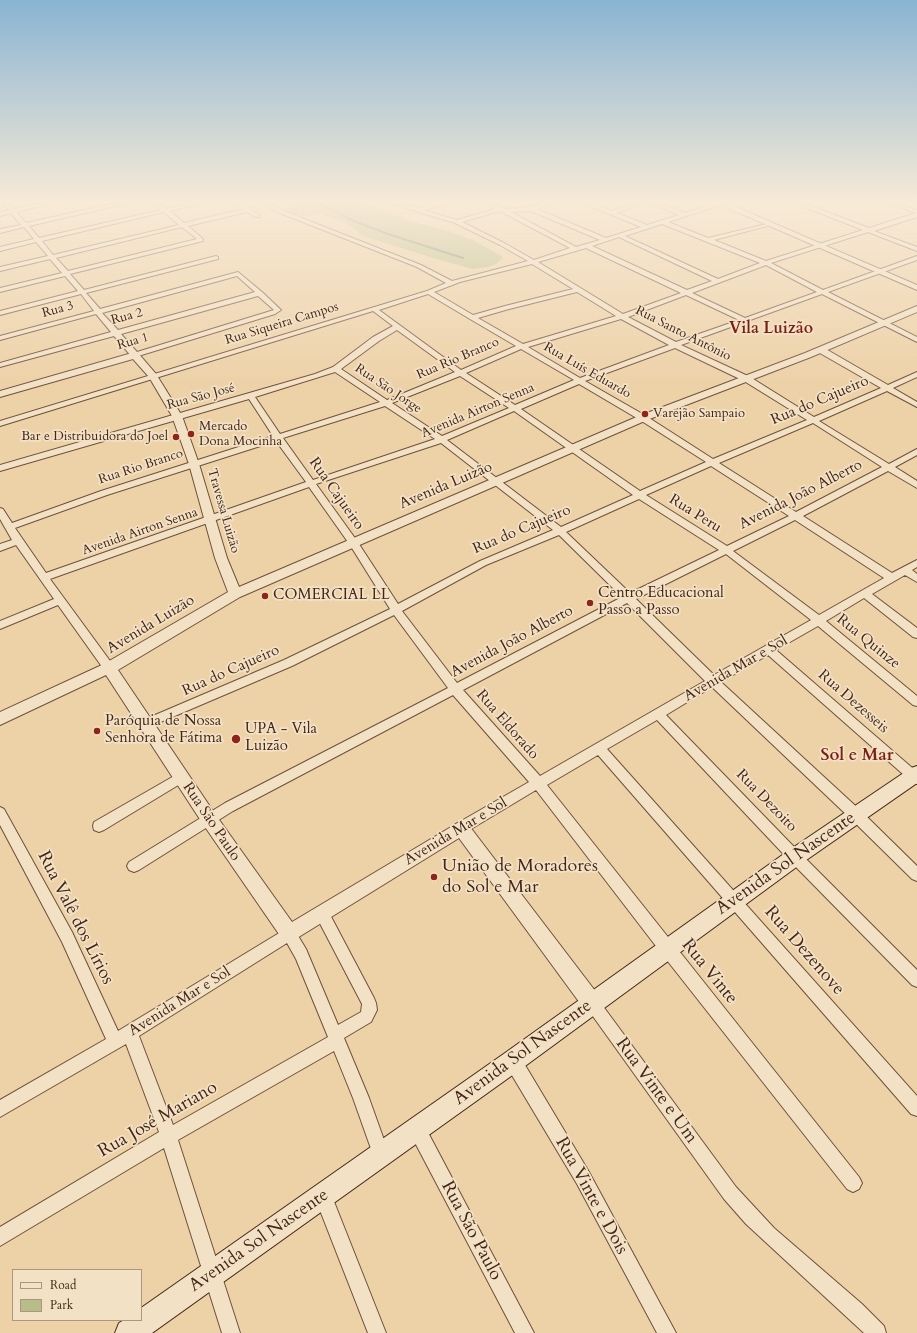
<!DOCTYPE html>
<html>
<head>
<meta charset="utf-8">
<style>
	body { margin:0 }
	#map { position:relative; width:917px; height:1333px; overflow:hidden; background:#edd1a7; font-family:Cardo,serif }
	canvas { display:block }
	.legend { position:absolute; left:12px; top:1269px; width:130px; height:52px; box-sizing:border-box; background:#f3e1c6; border:1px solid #ac9680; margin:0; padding:5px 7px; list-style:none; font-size:12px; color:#422617 }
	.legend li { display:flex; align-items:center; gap:8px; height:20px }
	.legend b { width:20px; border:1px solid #ac9680 }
</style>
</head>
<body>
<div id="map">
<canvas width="917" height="1333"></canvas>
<ul class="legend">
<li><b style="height:5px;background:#f3e1c6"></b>Road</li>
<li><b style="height:11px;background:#b7bc88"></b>Park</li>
</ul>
</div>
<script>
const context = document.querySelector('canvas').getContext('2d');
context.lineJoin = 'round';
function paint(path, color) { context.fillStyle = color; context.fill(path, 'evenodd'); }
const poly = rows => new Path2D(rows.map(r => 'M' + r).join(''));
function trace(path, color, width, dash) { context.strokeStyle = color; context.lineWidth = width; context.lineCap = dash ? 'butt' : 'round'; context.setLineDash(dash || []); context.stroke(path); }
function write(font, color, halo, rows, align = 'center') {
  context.font = font + ' Cardo,serif'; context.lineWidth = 3.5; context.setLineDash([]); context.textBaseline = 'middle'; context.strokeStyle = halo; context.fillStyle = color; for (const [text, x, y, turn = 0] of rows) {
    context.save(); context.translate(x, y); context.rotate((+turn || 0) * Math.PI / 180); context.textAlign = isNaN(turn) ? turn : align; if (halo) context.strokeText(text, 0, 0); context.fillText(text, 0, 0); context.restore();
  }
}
paint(poly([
	[288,201,355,201,411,221,448,231,475,241,503,257,496,264,488,267,473,269,440,260,363,236,348,224,319,213,306,217,281,210,290,207]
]), '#b7bc88');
trace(poly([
	[314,201,354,221,391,235,463,258]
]), '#777c73', 2);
const minor = poly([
	[1,201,7,201,14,209,49,201,61,201,16,212,26,223,125,201,137,201,29,226,39,238,161,210,151,201,158,201,166,209,198,201,209,201,170,211,184,223,243,209,231,201,238,201,259,215,259,217,255,217,247,212,188,226,203,239,203,241,70,274,84,290,216,256,218,257,218,259,86,293,100,309,238,272,262,292,281,310,275,314,135,357,132,357,114,336,0,367,0,363,111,332,96,314,0,340,0,336,94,311,81,294,0,315,0,311,78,291,65,276,0,292,0,288,62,273,50,259,0,271,0,267,48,256,36,242,0,251,0,247,34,239,24,227,0,233,0,229,21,225,11,213,0,216,0,212,9,210,1,201],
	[164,212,179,225,53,255,42,241,164,212],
	[182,227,197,239,68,271,56,258,182,227],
	[237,276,255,292,118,330,102,313,237,276],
	[258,296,274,310,137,352,121,334,258,296],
	[258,201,266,201,284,211,421,265,452,281,528,261,500,245,455,223,383,201,393,201,417,208,445,201,456,201,423,210,457,220,495,209,482,201,490,201,505,209,531,207,550,201,559,201,537,209,606,238,641,227,578,201,587,201,612,211,639,201,655,201,685,213,724,201,734,201,668,222,708,238,771,223,771,225,714,240,766,261,863,230,789,201,798,201,869,228,916,213,882,201,891,201,917,210,917,217,874,231,917,247,917,251,868,232,771,263,823,290,917,256,917,260,828,292,917,337,917,342,822,294,681,345,750,377,814,417,881,388,818,352,818,348,824,348,888,385,917,372,917,377,893,388,917,402,917,407,887,391,819,421,889,464,917,449,917,455,895,467,917,481,917,488,888,471,803,516,892,573,917,560,917,567,912,570,917,574,917,582,905,575,872,594,917,628,917,638,913,637,864,598,826,621,917,696,917,706,913,705,818,626,776,650,917,772,917,784,913,783,768,655,721,682,861,811,917,866,917,881,912,879,851,819,712,687,666,715,800,853,917,970,917,987,912,985,790,861,657,720,607,749,917,1096,917,1116,911,1114,598,755,547,785,859,1177,862,1183,859,1189,853,1192,847,1189,662,954,536,790,466,832,461,834,456,832,455,828,456,824,529,782,453,695,233,811,139,870,134,872,129,870,127,866,129,862,225,803,448,688,394,615,292,666,149,727,145,729,141,727,139,724,141,721,284,660,390,609,350,545,309,487,50,579,113,665,115,668,113,671,109,672,105,671,58,605,0,629,0,621,54,599,16,545,0,551,0,544,12,540,0,519,0,508,3,509,12,523,101,491,273,436,249,399,0,471,0,465,315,374,333,367,373,337,393,326,373,311,0,426,0,421,427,291,446,283,417,267,280,213,258,201],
	[648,201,648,202,679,215,647,225,617,213,648,201],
	[500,211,570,248,534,260,504,243,462,222,500,211],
	[531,211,600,240,576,247,511,212,531,211],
	[662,224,760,263,718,279,625,236,662,224],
	[619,237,712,281,687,290,592,246,619,237],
	[586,248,681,293,623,314,538,262,586,248],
	[532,264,573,289,505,306,473,315,434,292,460,282,532,264],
	[766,265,817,292,745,318,692,293,766,265],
	[577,292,616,316,523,344,478,318,509,309,577,292],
	[428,294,470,319,516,346,461,370,379,310,428,294],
	[686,295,739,320,676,342,628,317,686,295],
	[621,319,669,345,580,378,528,347,621,319],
	[397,330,455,372,387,400,341,369,379,341,397,330],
	[675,348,744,381,807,420,713,459,646,416,585,381,675,348],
	[521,349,574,380,515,405,466,373,521,349],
	[335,372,380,402,280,434,255,397,335,372],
	[460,376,509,408,442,436,392,403,460,376],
	[579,384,640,420,706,462,640,491,521,409,579,384],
	[385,406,435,439,313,480,283,438,385,406],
	[514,411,633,495,561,527,447,440,514,411],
	[813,423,882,467,796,512,719,463,813,423],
	[276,441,306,482,46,573,15,528,107,495,276,441],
	[441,443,553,530,480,561,398,604,357,541,316,484,441,443],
	[711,466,789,516,727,546,646,495,711,466],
	[639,499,719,550,630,593,566,532,639,499],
	[795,520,884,578,819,615,733,551,795,520],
	[559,535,622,597,457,683,402,611,486,565,559,535],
	[726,554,811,620,714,675,636,599,726,554],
	[627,603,705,681,540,776,463,690,627,603],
	[181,772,185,773,187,777,185,781,104,830,99,832,94,830,93,826,94,822,181,772],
	[0,807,4,809,72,932,118,1031,289,927,294,929,306,949,338,1025,361,1012,362,1004,315,914,317,909,322,907,327,909,374,998,376,1003,377,1010,371,1022,344,1038,369,1098,389,1154,387,1160,381,1162,375,1160,353,1098,334,1051,178,1140,240,1333,222,1333,164,1148,0,1246,0,1227,159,1132,126,1044,0,1117,0,1100,106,1039,62,942,0,825,0,807],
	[287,943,296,959,328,1037,173,1125,139,1036,287,943],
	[592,996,597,998,736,1187,774,1228,862,1304,884,1326,886,1333,864,1333,746,1224,724,1199,587,1008,585,1003,587,998,592,996],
	[513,1053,519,1055,589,1172,676,1333,657,1333,577,1184,507,1067,505,1061,507,1055,513,1053],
	[417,1121,423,1123,534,1333,515,1333,411,1135,409,1129,411,1123,417,1121],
	[323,1186,329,1189,386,1333,368,1333,314,1195,317,1189,323,1186]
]);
const tertiary = poly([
	[712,201,722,201,917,285,917,290,712,201],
	[917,306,917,312,811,357,647,420,240,597,118,670,215,814,292,922,461,821,467,823,599,996,602,1003,599,1010,592,1013,585,1010,459,838,289,943,283,940,203,824,106,675,0,725,0,712,104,664,228,592,215,558,189,464,172,416,149,377,133,359,0,397,0,391,132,353,138,353,156,374,182,416,199,464,227,558,239,587,639,416,805,353,917,306]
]);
const secondary = poly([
	[917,766,917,783,802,863,521,1069,152,1333,115,1333,119,1323,124,1320,141,1320,141,1308,505,1053,788,851,911,768,917,766]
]);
trace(minor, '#6d513b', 2);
trace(tertiary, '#6d513b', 2);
trace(secondary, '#422617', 2);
paint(minor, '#f3e1c6');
paint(tertiary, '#f3e1c6');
paint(secondary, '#f3e1c6');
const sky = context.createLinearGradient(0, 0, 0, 388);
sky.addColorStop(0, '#89b4d2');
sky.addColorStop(0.52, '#f7ead7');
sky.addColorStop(1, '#f7ead700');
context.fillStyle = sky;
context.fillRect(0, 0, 917, 388);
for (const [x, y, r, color] of [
	[645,414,4,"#8f2418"],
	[191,434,4,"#8f2418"],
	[176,437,4,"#8f2418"],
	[265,596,4,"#8f2418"],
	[590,603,4,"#8f2418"],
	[97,731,4,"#8f2418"],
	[236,739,5,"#8f2418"],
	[434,877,4,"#8f2418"]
]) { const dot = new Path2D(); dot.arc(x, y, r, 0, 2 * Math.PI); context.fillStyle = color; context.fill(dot); trace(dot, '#f3e1c6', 1.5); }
write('13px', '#422617', '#f3e1c6', [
	["Rua 3",58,310,-15],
	["Rua 2",127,317,-15],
	["Rua Siqueira Campos",282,324,-17],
	["Rua Santo Antônio",683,334,27],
	["Rua 1",133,342,-16],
	["Rua Rio Branco",458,359,-23],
	["Rua Luís Eduardo",587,371,30],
	["Rua São Jorge",388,389,34],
	["Rua São José",201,397,-15],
	["Avenida Airton Senna",478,411,-23],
	["Rua Rio Branco",141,467,-18],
	["Travessa Luizão",223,511,74],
	["Avenida Airton Senna",140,532,-19]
]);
write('13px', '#422617', '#f3e1c6', [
	["Varejão Sampaio",653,414],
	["Mercado",199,427],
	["Dona Mocinha",199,442],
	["Bar e Distribuidora do Joel",168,437,"right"]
], 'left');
write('15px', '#422617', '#f3e1c6', [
	["Rua do Cajueiro",820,401,-23],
	["Avenida Luizão",446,486,-23],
	["Rua Cajueiro",336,494,55],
	["Avenida João Alberto",801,495,-27],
	["Rua Peru",695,514,32],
	["Rua do Cajueiro",522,530,-23],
	["Avenida Luizão",151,625,-31],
	["Avenida João Alberto",512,642,-28],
	["Rua Quinze",868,642,39],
	["Avenida Mar e Sol",736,669,-30],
	["Rua do Cajueiro",231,671,-24],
	["Rua Dezesseis",853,702,41],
	["Rua Eldorado",507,725,49],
	["Rua Dezoito",766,801,46],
	["Rua São Paulo",211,822,56],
	["Avenida Mar e Sol",456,832,-31],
	["Avenida Mar e Sol",180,1002,-32]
]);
write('15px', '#422617', '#f3e1c6', [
	["Centro Educacional",598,594],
	["Passo a Passo",598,611],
	["COMERCIAL LL",273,596],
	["Paróquia de Nossa",105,722],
	["Senhora de Fátima",105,739],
	["UPA - Vila",245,730],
	["Luizão",245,747]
], 'left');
write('bold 16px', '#7a1f14', '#f3e1c6', [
	["Vila Luizão",771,329]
]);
write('bold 17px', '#7a1f14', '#f3e1c6', [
	["Sol e Mar",857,756]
]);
write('18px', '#422617', '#f3e1c6', [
	["Avenida Sol Nascente",786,864,-35],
	["Rua Valê dos Lírios",75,918,63],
	["Rua Dezenove",804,951,49],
	["Rua Vinte",709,972,51],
	["Avenida Sol Nascente",523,1053,-36],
	["Rua Vinte e Um",656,1091,54],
	["Rua José Mariano",158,1120,-30],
	["Rua Vinte e Dois",591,1196,61],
	["Rua São Paulo",471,1231,62],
	["Avenida Sol Nascente",259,1241,-35]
]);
write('18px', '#422617', '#f3e1c6', [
	["União de Moradores",442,867],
	["do Sol e Mar",442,888]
], 'left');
</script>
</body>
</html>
